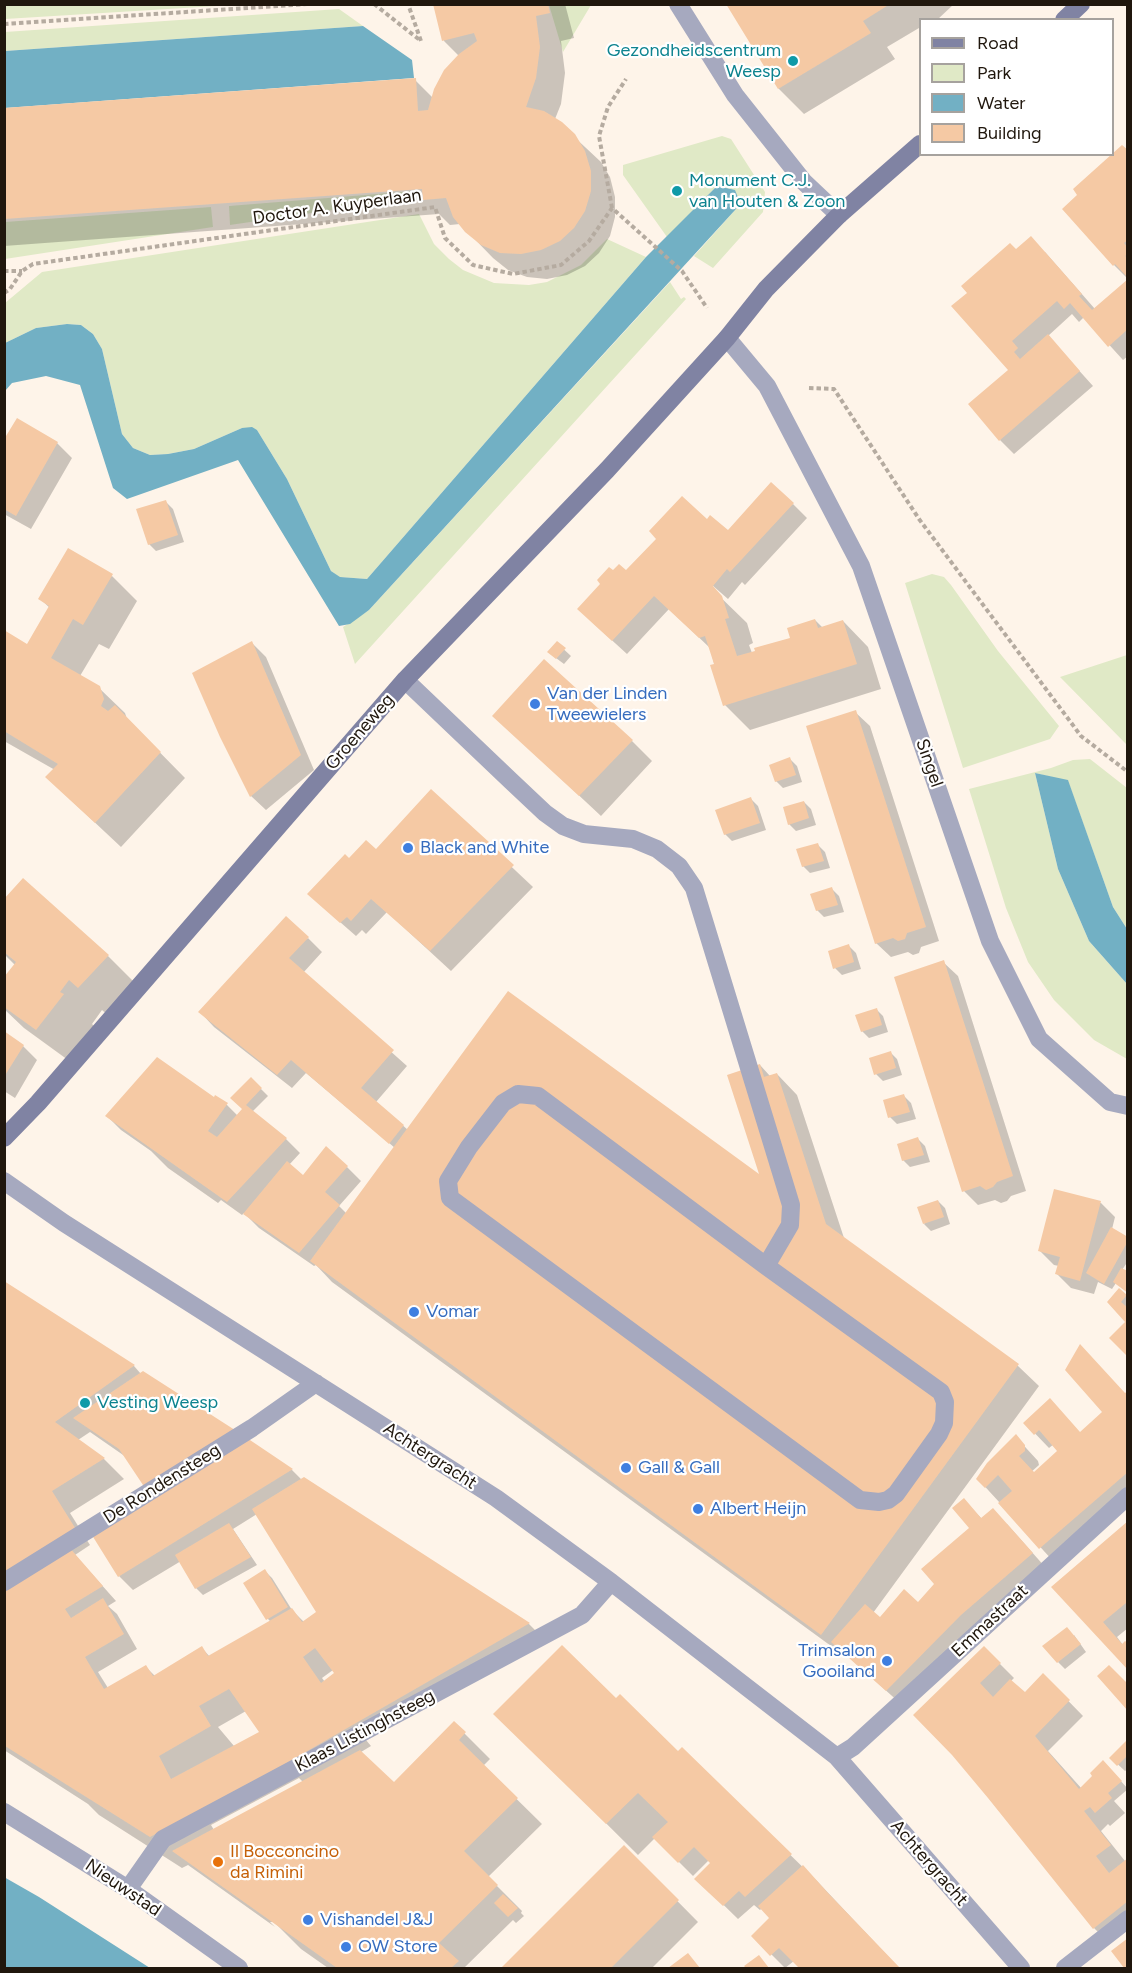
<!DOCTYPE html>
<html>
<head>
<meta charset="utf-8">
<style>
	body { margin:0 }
	#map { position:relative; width:1132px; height:1973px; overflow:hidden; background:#fef4e9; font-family:Figtree,sans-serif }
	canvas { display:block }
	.frame { position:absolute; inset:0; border:6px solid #20170d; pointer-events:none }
	.legend { position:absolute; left:919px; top:18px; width:195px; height:138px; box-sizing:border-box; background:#fff; border:2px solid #a6a29e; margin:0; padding:8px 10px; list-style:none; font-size:18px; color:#20170d }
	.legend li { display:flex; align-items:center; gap:12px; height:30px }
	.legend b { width:30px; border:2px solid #a6a29e }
</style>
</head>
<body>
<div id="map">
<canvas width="1132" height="1973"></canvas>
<div class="frame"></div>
<ul class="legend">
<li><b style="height:8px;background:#8083a3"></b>Road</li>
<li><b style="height:16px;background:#e0e9c6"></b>Park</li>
<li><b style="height:16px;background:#72b0c4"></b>Water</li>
<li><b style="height:16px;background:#f5c9a4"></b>Building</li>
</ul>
</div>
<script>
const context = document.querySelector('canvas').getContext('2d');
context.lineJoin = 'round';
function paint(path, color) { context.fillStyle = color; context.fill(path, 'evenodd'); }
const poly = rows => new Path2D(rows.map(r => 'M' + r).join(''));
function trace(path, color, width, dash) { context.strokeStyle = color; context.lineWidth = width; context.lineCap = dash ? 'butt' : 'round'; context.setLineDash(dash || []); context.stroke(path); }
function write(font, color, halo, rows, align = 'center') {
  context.font = font + ' Figtree,sans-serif'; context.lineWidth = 4.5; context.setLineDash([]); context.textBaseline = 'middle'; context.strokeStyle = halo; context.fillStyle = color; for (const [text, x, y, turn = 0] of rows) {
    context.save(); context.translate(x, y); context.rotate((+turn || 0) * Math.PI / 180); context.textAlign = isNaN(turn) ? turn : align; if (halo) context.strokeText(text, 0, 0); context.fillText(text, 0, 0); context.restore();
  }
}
paint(poly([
	[5,4,233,4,233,5,5,19],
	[549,5,591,5,563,52],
	[339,9,363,26,5,51,5,32],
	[722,136,731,139,765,192,763,212,713,268,694,256,736,209,717,186,667,237,623,175,623,165],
	[414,191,415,198,230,225,229,206],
	[211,207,213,227,5,259,5,222],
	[419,214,434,244,449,259,463,270,494,283,529,285,547,282,581,265,607,239,646,257,367,579,339,577,331,571,287,479,257,430,242,428,194,449,168,454,150,455,133,448,122,434,102,349,93,334,81,325,67,324,36,328,5,343,5,303,42,272],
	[670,282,681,299,684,297,686,299,355,664,343,627,369,610],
	[932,574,944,577,951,585,998,651,1059,726,1050,739,963,768,905,583],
	[1127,655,1128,655,1127,745,1060,677],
	[1090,759,1127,788,1127,929,1113,907,1068,781,1035,773,1058,869,1089,941,1127,984,1127,1059,1094,1040,1054,1000,1028,962,1006,908,969,789,1051,768,1073,760]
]), '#e0e9c6');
paint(poly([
	[363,26,412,60,414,78,5,108,5,51],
	[717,186,735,190,739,200,736,209,369,610,350,624,339,626,238,460,127,499,113,488,80,385,46,376,12,383,5,391,5,343,36,328,67,324,81,325,93,334,102,349,122,434,133,448,150,455,168,454,194,449,242,428,252,427,257,430,287,479,331,571,340,577,367,579,646,257],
	[1035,773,1068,780,1113,907,1127,929,1127,984,1089,941,1058,869],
	[4,1877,39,1897,150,1968,5,1968]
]), '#72b0c4');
paint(poly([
	[434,4,565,4,574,38,561,41,565,73,561,104,555,119,601,162,610,177,615,197,615,217,610,236,599,253,585,266,567,275,547,279,527,277,508,270,493,258,460,224,450,225,439,214,4,246,4,109,415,80,433,98,459,56,444,41],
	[728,4,954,4,937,20,920,20,920,29,919,28,887,47,895,59,804,114,779,89],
	[1127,152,1128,279,1114,265],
	[1016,251,1045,252,1095,309,1128,281,1128,356,1123,360,1084,317,1079,322,1072,314,1048,336,1093,386,1014,454,1000,440,1010,370],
	[17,420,57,443,72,458,31,529,4,514,4,437,7,438],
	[166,502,173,509,184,542,156,551,149,544],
	[793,504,807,518,745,585,742,582,728,599,712,585,710,587,747,623,753,643,749,645,752,653,792,639,815,620,823,628,843,621,868,647,881,689,750,730,725,705,710,648,669,609,627,654,593,623,613,572,626,572,708,521,728,532],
	[112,576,137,601,109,649,99,644,80,676,99,688,125,713,127,719,185,778,121,847,73,802,55,770,4,741,4,632,28,646,50,608,40,599],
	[252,643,266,657,314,770,266,810,251,796,221,737],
	[557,643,571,656,564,664,556,658],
	[855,712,870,726,939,941,921,947,919,953,913,955,908,952,891,957,876,943],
	[494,716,632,741,652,761,601,816],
	[790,759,797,766,802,782,783,788,776,781],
	[431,791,533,887,451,971,387,912,366,934,362,930,356,936,324,908,349,860,376,851],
	[751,799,758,806,766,830,732,841,725,834],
	[804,802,811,809,816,825,796,831,789,824],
	[818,845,825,852,830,868,810,873,803,866],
	[832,889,839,896,844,912,824,917,817,910],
	[4,901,108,956,139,987,111,1018,102,1010,92,1024,94,1026,68,1060,24,1028,4,1009,4,980,15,965,4,954],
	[308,938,322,952,303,973,407,1066,376,1102,408,1130,762,1178,760,1065,770,1076,777,1074,797,1095,844,1238,1018,1366,1039,1386,873,1613,881,1619,918,1604,936,1584,971,1528,964,1500,982,1519,1007,1524,1046,1568,901,1704,844,1653,842,1654,332,1282,316,1265,314,1266,259,1228,244,1213,242,1215,221,1200,218,1203,168,1168,151,1151,121,1130,107,1116,214,1099,227,1105,238,1116,244,1109,251,1079,268,1096,252,1112,286,1139,300,1153,289,1165,303,1177,347,1167,361,1181,339,1206,347,1214,395,1148,306,1073,292,1088,214,1027,200,1012],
	[849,946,856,953,861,969,842,975,835,968],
	[943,962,958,976,1026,1191,1011,1196,1007,1201,1001,1203,995,1200,978,1205,964,1191],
	[876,1009,883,1016,888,1032,869,1038,862,1031],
	[4,1033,23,1046,37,1060,15,1098,4,1091],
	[890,1052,897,1059,902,1075,883,1081,876,1074],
	[904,1096,911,1103,916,1119,897,1124,890,1117],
	[918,1139,925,1146,930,1162,910,1167,903,1160],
	[1055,1191,1101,1203,1115,1217,1112,1229,1128,1238,1128,1261,1122,1270,1128,1272,1128,1293,1116,1283,1112,1289,1098,1282,1094,1294,1071,1288,1057,1274,1059,1266,1054,1265,1040,1251],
	[938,1201,945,1208,950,1224,931,1231,924,1224],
	[4,1283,134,1366,141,1374,244,1438,292,1470,302,1480,304,1479,529,1624,543,1638,366,1740,371,1746,361,1752,394,1784,454,1723,490,1759,483,1766,542,1824,488,1877,522,1911,521,1913,524,1916,516,1923,513,1920,464,1968,328,1968,301,1949,274,1922,270,1922,275,1927,188,1865,182,1868,99,1815,88,1804,4,1750],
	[90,1432,126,1457,154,1495,119,1576,133,1590,181,1561,196,1588,203,1595,257,1565,233,1529,257,1514,318,1612,304,1622,292,1610,272,1578,265,1571,268,1619,271,1622,210,1657,202,1648,155,1676,146,1667,108,1688,98,1672,137,1649,117,1614,108,1606,116,1601,75,1555,90,1545,70,1513,124,1479,104,1459,78,1440],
	[333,1670,336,1673,325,1682,322,1678],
	[246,1711,261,1732,234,1746,218,1727],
	[299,1778,303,1782,214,1830,211,1825],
	[1119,1290,1128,1297,1128,1354,1112,1338,1127,1322,1109,1302],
	[1128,1393,1128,1499,1054,1562,978,1479,1016,1437,1038,1461,1039,1465,1030,1473,1032,1476,1059,1451,1054,1444,1049,1448,1025,1423,1081,1433],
	[1128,1523,1128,1628,1117,1637,1123,1645,1128,1668,1053,1587],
	[1074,1635,1086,1652,1065,1669,1058,1662],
	[984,1648,1014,1678,1011,1681,1025,1694,1043,1675,1083,1716,1048,1751,1082,1789,1110,1769,1128,1789,1114,1801,1125,1813,1110,1826,1108,1824,1101,1831,1125,1861,1128,1860,1128,1926,1108,1942,1094,1928,953,1754],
	[616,1701,678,1753,682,1749,817,1881,899,1968,801,1968,794,1961,785,1968,753,1936,771,1918,762,1908,760,1910,754,1905,738,1919,697,1879,712,1863,709,1860,693,1876,655,1838,638,1855,496,1714],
	[1128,1741,1128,1769,1125,1771,1111,1758],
	[624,1847,698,1922,652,1968,503,1968]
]), '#0003');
paint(poly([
	[433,4,548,4,550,13,536,16,540,47,536,78,526,107,544,111,562,122,575,134,585,151,591,171,591,191,585,211,574,228,560,241,541,250,521,254,500,253,481,245,465,232,453,217,446,198,423,200,422,189,4,219,4,108,416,78,418,111,428,110,434,89,444,70,459,54,477,41,474,33,442,41],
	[726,4,890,4,863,21,871,33,778,89],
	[1122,145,1128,150,1128,240,1124,243,1128,248,1128,254,1125,256,1128,258,1128,278,1115,264,1113,266,1062,209,1077,195,1073,189],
	[1031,236,1082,294,1079,296,1092,310,1128,279,1128,329,1108,347,1070,303,1064,309,1057,301,1012,341,1018,348,1014,352,1020,359,1048,334,1080,371,999,441,968,404,1008,370,951,306,967,293,961,286,1010,243,1016,249],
	[17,418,58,442,16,516,4,509,4,435,6,436],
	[771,482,794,503,730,572,727,569,713,586,722,596,729,618,725,619,737,656,755,651,754,648,790,638,787,628,815,619,818,628,843,620,857,664,723,706,710,665,714,664,705,636,699,638,654,596,612,641,577,609,600,584,597,580,609,567,613,570,619,564,626,570,656,539,649,531,682,496,707,519,710,515,728,530],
	[166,500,178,535,148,545,136,509],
	[68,548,113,574,83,625,73,619,51,658,100,686,104,699,101,706,108,711,115,705,161,752,95,823,45,777,58,764,4,731,4,630,27,644,49,606,38,599],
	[252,641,301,755,250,797,220,737,192,673],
	[557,641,566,648,556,659,547,652],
	[544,659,633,740,579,796,492,716],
	[856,710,926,927,907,933,905,939,898,941,893,938,875,944,806,726],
	[790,757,796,775,775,782,769,765],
	[431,789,514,865,430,951,371,899,351,921,347,917,340,923,307,894,345,854,349,858,366,840,376,849],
	[751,797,760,823,724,835,715,810],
	[804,801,809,818,788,825,783,807],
	[818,843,824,861,802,867,796,849],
	[23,878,109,955,78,988,69,980,60,992,64,994,36,1030,4,1007,4,977,16,962,4,952,4,899],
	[832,887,838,905,816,911,810,894],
	[286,916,309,937,289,958,394,1050,361,1088,404,1125,389,1144,291,1060,277,1075,198,1012],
	[849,944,854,962,833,969,828,951],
	[944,960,1013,1176,997,1182,993,1187,986,1190,980,1186,962,1192,894,977],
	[508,991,759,1174,727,1075,760,1064,764,1077,777,1073,826,1224,1019,1364,821,1635,310,1261],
	[877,1008,882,1025,861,1032,855,1015],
	[4,1031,24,1045,4,1077],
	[891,1051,896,1068,874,1075,869,1058],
	[157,1057,214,1097,215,1095,228,1103,208,1131,217,1137,242,1109,230,1098,251,1077,262,1088,246,1105,287,1138,227,1202,105,1116],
	[904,1094,910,1112,888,1118,883,1100],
	[918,1137,924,1155,902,1161,897,1144],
	[326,1146,348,1166,325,1192,340,1205,299,1253,243,1214,287,1161,303,1175],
	[1054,1189,1101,1201,1080,1281,1055,1274,1060,1257,1038,1251],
	[938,1200,944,1217,923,1224,917,1207],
	[1111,1227,1128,1237,1128,1241,1104,1284,1086,1273],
	[1121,1268,1128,1271,1128,1293,1113,1282],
	[4,1281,135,1365,55,1422,105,1458,52,1491,77,1531,4,1576],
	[1119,1288,1127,1295,1121,1302,1128,1308,1128,1354,1126,1355,1109,1338,1125,1322,1107,1302],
	[1080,1344,1125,1393,1128,1391,1128,1472,1039,1549,998,1503,1012,1491,998,1475,985,1488,976,1479,987,1463,1016,1434,1025,1445,1025,1451,1019,1456,1034,1472,1057,1451,1039,1430,1034,1435,1023,1423,1050,1398,1080,1432,1102,1412,1065,1370],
	[143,1371,238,1432,145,1488,119,1449,73,1418],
	[244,1436,293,1469,118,1577,90,1532],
	[304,1477,530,1623,283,1765,150,1837,5,1746,5,1586,69,1547,103,1586,65,1609,71,1618,103,1598,124,1634,85,1657,104,1689,146,1665,153,1676,202,1646,208,1656,292,1608,302,1622,316,1612,252,1509],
	[315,1648,334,1673,321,1683,303,1657],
	[229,1689,259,1732,171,1779,159,1756,211,1726,199,1706],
	[964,1498,981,1518,993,1508,1033,1553,961,1615,886,1691,831,1642,865,1604,880,1617,904,1589,918,1602,934,1584,921,1569,969,1528,952,1508],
	[1128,1521,1128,1604,1126,1603,1103,1622,1122,1644,1125,1641,1128,1643,1128,1670,1051,1587],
	[229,1523,251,1557,195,1589,175,1555],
	[265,1569,288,1607,266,1620,243,1583],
	[1067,1627,1081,1644,1057,1663,1042,1646],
	[562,1645,616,1698,620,1694,678,1751,682,1747,792,1854,745,1897,739,1891,723,1906,709,1893,694,1879,710,1863,694,1847,678,1863,652,1837,668,1822,638,1793,606,1824,493,1714],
	[984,1646,1001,1663,980,1683,993,1697,1010,1679,1025,1692,1043,1673,1070,1700,1035,1736,1079,1789,1092,1776,1090,1773,1103,1760,1122,1781,1108,1793,1112,1798,1095,1813,1090,1807,1084,1811,1111,1845,1096,1856,1109,1873,1128,1858,1128,1901,1093,1929,988,1798,952,1755,913,1715],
	[1109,1665,1128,1684,1128,1711,1097,1676],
	[454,1721,466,1732,459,1740,518,1798,464,1851,498,1885,439,1943,459,1961,451,1968,337,1968,172,1851,360,1750,394,1782],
	[1128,1739,1128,1755,1117,1766,1109,1758],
	[624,1845,679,1900,611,1968,501,1968],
	[803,1865,828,1893,900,1968,799,1968,779,1948,770,1956,751,1936,769,1918,758,1906],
	[503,1894,518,1908,508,1917,494,1903],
	[1128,1938,1128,1968,1124,1968,1111,1951],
	[688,1953,700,1968,668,1968],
	[759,1955,769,1968,746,1968,744,1966]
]), '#f5c9a4');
trace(poly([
	[374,4,421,41,408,4],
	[4,24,307,4],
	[612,208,599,136,608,107,626,79],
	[4,271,22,271],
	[4,293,10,289,22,271,33,264,435,207,445,238,473,265,513,274,561,265,589,241,612,208,682,271,707,308],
	[809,388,834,389,919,519,1081,736,1128,772]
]), '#b5aba0', 4, [4.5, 3]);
trace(poly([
	[405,680,511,781,545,813,563,826,584,834,633,839,657,849,679,866,694,888,791,1205,790,1225,766,1266],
	[518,1094,538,1096,766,1266,941,1392,945,1402,944,1423,939,1434,896,1494,888,1500,879,1502,860,1500,450,1198,448,1181,469,1147,503,1103,518,1094]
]), '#a6a9bf', 18);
trace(poly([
	[678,4,735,95,804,182,839,215],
	[727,338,767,386,861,566,990,941,1039,1039,1110,1102,1128,1106],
	[4,1181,64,1223,496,1498,611,1582,740,1682,837,1757,1021,1968],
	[4,1582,252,1428,316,1383],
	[837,1757,853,1747,1128,1496],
	[4,1812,128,1889,239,1968],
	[128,1889,163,1839,582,1615,611,1582],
	[1065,1968,1128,1919]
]), '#a6a9bf', 18);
trace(poly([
	[1064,20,1081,4],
	[4,1138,38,1103,405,680,607,470,727,338,766,289,839,215,920,144]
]), '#8083a3', 18);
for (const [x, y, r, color] of [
	[793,61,6,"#0f9aa8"],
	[677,191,6,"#0f9aa8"],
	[535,704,6,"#3f7fe0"],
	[408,848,6,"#3f7fe0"],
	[414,1312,6,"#3f7fe0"],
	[85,1403,6,"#0f9aa8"],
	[626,1468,6,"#3f7fe0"],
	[698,1509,6,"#3f7fe0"],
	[887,1661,6,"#3f7fe0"],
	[218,1862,6,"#e8710a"],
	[308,1920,6,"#3f7fe0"],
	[346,1947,6,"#3f7fe0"]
]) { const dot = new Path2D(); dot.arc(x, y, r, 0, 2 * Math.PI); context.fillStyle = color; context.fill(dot); trace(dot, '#fff', 2); }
write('18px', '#0d838f', '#fff', [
	["Gezondheidscentrum",781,51,"right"],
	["Weesp",781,72,"right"],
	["Monument C.J.",689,181],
	["van Houten & Zoon",689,202],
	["Vesting Weesp",97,1403]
], 'left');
write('18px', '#20170d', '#fff', [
	["Doctor A. Kuyperlaan",337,207,-8],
	["Groeneweg",360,732,-49],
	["Singel",929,763,71],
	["Achtergracht",430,1456,33],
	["De Rondensteeg",162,1484,-32],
	["Emmastraat",990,1621,-43],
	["Klaas Listinghsteeg",365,1731,-28],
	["Achtergracht",929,1863,49],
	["Nieuwstad",123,1888,34]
]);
write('18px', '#366cbe', '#fff', [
	["Van der Linden",547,694],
	["Tweewielers",547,715],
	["Black and White",420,848],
	["Vomar",426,1312],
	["Gall & Gall",638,1468],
	["Albert Heijn",710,1509],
	["Trimsalon",875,1651,"right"],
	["Gooiland",875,1672,"right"],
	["Vishandel J&J",320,1920],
	["OW Store",358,1947]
], 'left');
write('18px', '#c56008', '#fff', [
	["Il Bocconcino",230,1852],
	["da Rimini",230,1873]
], 'left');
</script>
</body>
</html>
